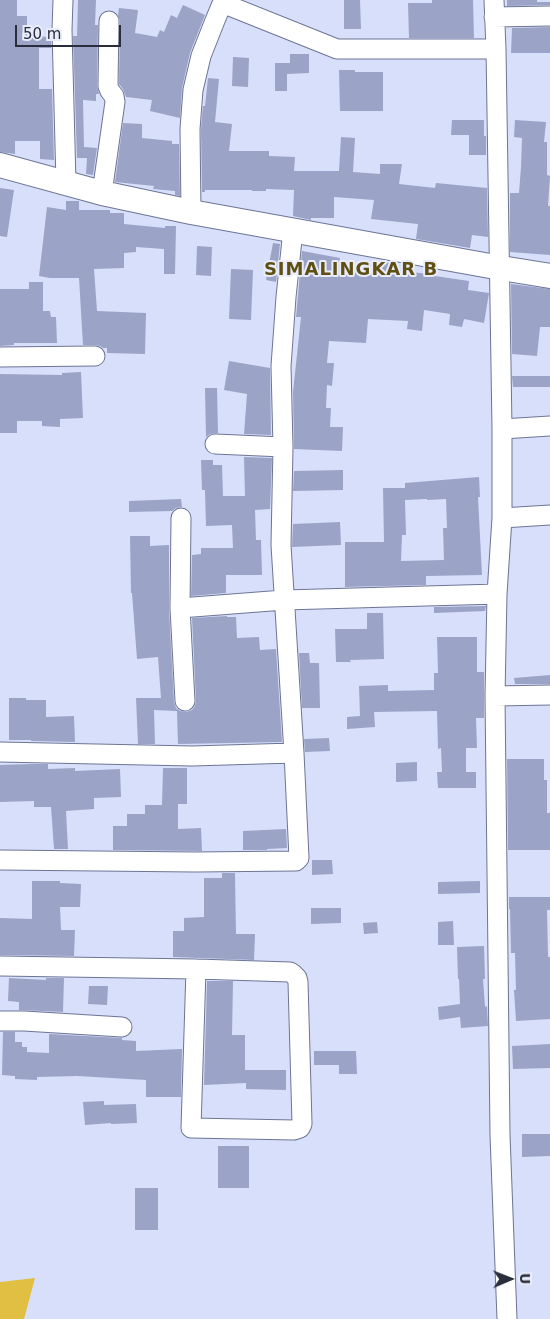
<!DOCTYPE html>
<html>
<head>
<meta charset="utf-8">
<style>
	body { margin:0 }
	#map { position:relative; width:550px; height:1319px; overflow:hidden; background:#d7dffb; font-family:"DejaVu Sans",sans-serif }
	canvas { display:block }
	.north { position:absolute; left:485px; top:1254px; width:50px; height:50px; -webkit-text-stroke:4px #e8ecfb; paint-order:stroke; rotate:89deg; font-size:14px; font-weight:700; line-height:20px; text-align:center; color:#2a2e3c }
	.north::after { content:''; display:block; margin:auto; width:18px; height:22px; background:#2a2e3c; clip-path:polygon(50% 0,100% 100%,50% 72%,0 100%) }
	.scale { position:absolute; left:15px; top:25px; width:106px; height:22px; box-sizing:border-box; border:2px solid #2a2e3c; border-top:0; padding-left:6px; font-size:15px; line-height:18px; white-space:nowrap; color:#2a2e3c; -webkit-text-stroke:4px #e8ecfb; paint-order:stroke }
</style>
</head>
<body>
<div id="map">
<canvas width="550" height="1319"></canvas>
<div class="north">U</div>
<div class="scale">50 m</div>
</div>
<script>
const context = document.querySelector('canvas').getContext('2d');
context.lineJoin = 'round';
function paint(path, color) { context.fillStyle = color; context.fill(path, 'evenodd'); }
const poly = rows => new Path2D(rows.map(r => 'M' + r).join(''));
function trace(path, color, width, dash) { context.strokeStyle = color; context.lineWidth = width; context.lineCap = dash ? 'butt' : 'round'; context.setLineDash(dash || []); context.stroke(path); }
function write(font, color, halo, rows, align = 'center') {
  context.font = font + ' "DejaVu Sans",sans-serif'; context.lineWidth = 4; context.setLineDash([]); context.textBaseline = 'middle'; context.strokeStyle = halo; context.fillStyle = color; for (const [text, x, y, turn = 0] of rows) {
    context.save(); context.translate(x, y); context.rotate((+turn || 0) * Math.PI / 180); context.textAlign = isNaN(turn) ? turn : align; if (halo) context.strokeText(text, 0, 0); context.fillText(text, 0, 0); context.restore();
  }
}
paint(poly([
	[35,1278,24,1319,0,1319,0,1282]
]), '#e0bf42');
paint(poly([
	[0,0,17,0,17,16,27,16,27,36,51,37,51,48,39,48,39,89,52,89,54,160,40,159,40,141,15,141,15,154,0,152],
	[78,0,96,0,95,25,98,25,97,86,99,94,96,94,96,101,83,100,84,147,97,148,93,175,86,174,87,158,77,158,73,36,77,36],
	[344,0,360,0,361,29,344,29],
	[432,0,473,0,474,38,409,38,408,3,432,3],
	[507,0,537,0,537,2,550,2,550,5,507,6],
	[183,5,205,15,190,53,182,88,180,118,150,111,152,100,126,97,123,89,119,84,120,21,118,15,119,8,138,10,135,33,157,37,160,30,164,32,171,15,177,18],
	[550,27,550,53,511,53,512,28],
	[290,54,309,54,309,73,287,74,287,91,275,91,275,63,290,63],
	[233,57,249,58,248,87,232,86],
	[339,70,355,70,355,72,383,72,383,111,340,111],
	[208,78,219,79,215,122,232,124,229,151,269,151,269,156,295,157,294,171,339,171,341,137,355,138,353,172,380,174,380,164,402,164,399,184,435,188,436,183,487,188,488,237,472,235,470,248,416,239,418,224,371,219,374,200,334,197,334,218,311,218,311,220,293,216,294,190,266,189,266,191,252,191,252,190,205,190,205,192,202,192,201,129,203,106,205,106],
	[452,120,484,120,484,136,486,136,486,155,469,155,469,135,451,135],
	[515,120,546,122,544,142,547,142,547,175,550,176,548,206,550,206,550,255,510,252,510,193,519,193,521,167,522,138,514,137],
	[123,123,142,124,142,138,172,141,172,144,179,144,180,196,175,195,175,191,153,189,154,186,115,182],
	[0,188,14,190,7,237,0,236],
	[66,201,79,201,79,210,110,210,110,213,124,213,124,224,165,228,165,226,176,226,175,274,164,274,164,249,136,247,136,252,124,253,124,268,94,269,97,311,146,313,145,354,107,353,107,348,103,348,100,346,95,345,83,345,79,278,50,278,39,276,47,207,66,210],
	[273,243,280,244,276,282,266,280],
	[197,246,212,247,211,276,196,275],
	[302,251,340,258,339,262,352,263,351,271,374,272,374,262,392,263,392,269,411,271,411,272,428,274,428,275,469,281,468,290,489,293,484,323,464,319,462,327,449,325,450,314,424,310,422,331,407,329,408,321,368,319,366,343,329,341,327,363,334,363,332,386,327,385,326,408,331,408,330,427,343,427,342,451,294,449,293,392,301,317,296,317],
	[231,269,253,270,251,320,229,319],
	[29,282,43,282,43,311,50,311,51,317,56,317,57,343,14,343,14,345,0,346,0,289,29,289],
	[511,284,550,289,550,327,540,327,537,356,512,354],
	[229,361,270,368,271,435,244,434,247,394,224,390],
	[81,372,83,418,60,419,60,427,42,426,42,421,17,421,17,433,0,433,0,374,62,375,62,373],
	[512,376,550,376,550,387,513,387],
	[205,388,217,388,218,433,210,434,206,437],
	[244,457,272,458,270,509,255,510,256,540,261,540,262,575,226,575,226,593,191,596,192,555,201,554,201,548,233,548,232,525,206,526,205,490,202,490,201,460,213,460,213,465,222,465,223,496,245,496],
	[343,470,343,490,293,491,294,471],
	[479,477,480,497,478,497,482,575,426,576,426,585,345,587,345,542,384,542,383,488,405,488,405,483],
	[427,499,427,500,446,499,447,528,443,528,444,560,401,561,402,535,406,535,405,500],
	[181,499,182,507,176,508,172,511,129,512,129,501],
	[340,522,341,545,292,547,293,524],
	[130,536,150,536,150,546,169,545,169,609,174,702,176,708,180,711,186,712,192,710,195,706,196,701,192,618,227,616,227,617,236,617,237,638,259,637,260,650,276,649,282,742,178,744,177,711,154,710,155,744,138,744,136,698,161,698,158,657,137,659,132,593,131,593],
	[486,606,485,611,434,613,434,607],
	[367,613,383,613,384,659,350,660,351,662,336,662,335,629,367,629],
	[437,637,477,637,477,672,484,672,484,718,476,718,477,748,466,748,466,772,476,772,476,788,438,788,437,772,442,772,441,748,438,749,437,711,374,712,375,727,347,729,347,717,360,716,359,686,388,685,388,691,434,690,434,673,438,673],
	[299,653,309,653,310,663,319,663,320,708,302,708],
	[550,675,550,684,515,684,514,678],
	[9,698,26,698,26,700,46,700,46,717,74,716,75,742,31,741,31,740,9,740],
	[329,738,330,751,305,752,304,739],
	[507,759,544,759,544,780,547,780,547,813,550,813,550,850,508,850],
	[417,762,417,781,396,782,396,763],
	[32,764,48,764,48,769,75,768,75,771,120,769,121,797,94,798,94,809,66,811,68,849,54,849,51,807,34,807,34,801,0,802,0,765],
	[163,768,187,768,187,804,178,804,178,829,201,828,202,851,113,850,113,826,127,826,127,814,145,814,145,805,162,805],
	[286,829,287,848,267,849,267,850,243,850,243,831],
	[312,860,332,860,333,874,312,875],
	[222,873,235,873,236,934,255,934,254,960,173,957,173,931,184,931,184,918,204,917,204,878,222,878],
	[32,881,60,881,60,883,81,884,80,907,60,907,61,930,75,930,74,956,0,955,0,918,32,919],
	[480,881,480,893,438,894,438,882],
	[509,897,550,897,550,910,547,910,548,957,550,957,550,1019,516,1021,514,990,516,990,515,953,511,953,510,909,509,909],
	[311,908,341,908,341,923,311,924],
	[453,921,454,945,438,945,438,922],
	[377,922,378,933,364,934,363,923],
	[484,946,485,979,483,979,485,1007,487,1006,488,1026,461,1028,460,1017,439,1020,438,1007,460,1004,459,979,458,979,457,947],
	[9,978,46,980,46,978,64,978,63,1012,19,1010,19,1002,8,1001],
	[207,981,233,981,232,1035,245,1035,245,1070,286,1070,286,1090,246,1089,246,1083,204,1085],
	[89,986,108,986,107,1005,88,1004],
	[3,1032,15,1032,15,1042,22,1042,22,1047,27,1047,27,1052,49,1053,49,1034,122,1038,122,1040,136,1041,136,1051,182,1049,181,1097,146,1097,146,1080,77,1076,37,1077,37,1080,15,1079,15,1076,2,1075],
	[550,1044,550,1068,513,1069,512,1046],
	[314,1051,356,1051,357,1074,339,1074,339,1065,314,1065],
	[104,1101,104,1105,136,1104,137,1123,111,1124,111,1123,85,1125,83,1102],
	[522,1134,550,1134,550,1156,522,1157],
	[218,1146,249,1146,249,1188,218,1188],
	[135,1188,158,1188,158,1230,135,1230]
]), '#9ba4c6');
const minor = poly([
	[63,0,62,30,66,183],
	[494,0,496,49,502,429,502,518,497,594,495,696,500,1135,507,1319],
	[494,17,550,16],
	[102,193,115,102,114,96,110,91,108,86,109,21],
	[191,212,190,129,193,90,201,56,214,23,221,6,223,5,227,5,337,49,496,49],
	[0,357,95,356],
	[502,429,550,426],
	[215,444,283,447],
	[181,518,180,608,185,701],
	[502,518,550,515],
	[180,608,284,600,497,594],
	[495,696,550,695],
	[0,752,192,756,294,753],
	[0,860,195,862,296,861,299,858,294,753,281,545,283,447,281,366,286,297,293,230],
	[0,966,196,969,290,972,293,974,297,978,298,982,302,1124,300,1128,294,1130,191,1128,196,969],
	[0,1021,24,1021,122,1027]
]);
const major = poly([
	[0,165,102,193,191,212,501,268,550,276]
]);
trace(minor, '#6d7595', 21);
trace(major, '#6d7595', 26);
trace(minor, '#fff', 19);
trace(major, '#fff', 24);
context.letterSpacing = '1px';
write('bold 18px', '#5f4f12', '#e8ecfb', [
	["SIMALINGKAR B",351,270]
]);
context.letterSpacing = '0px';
</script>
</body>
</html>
